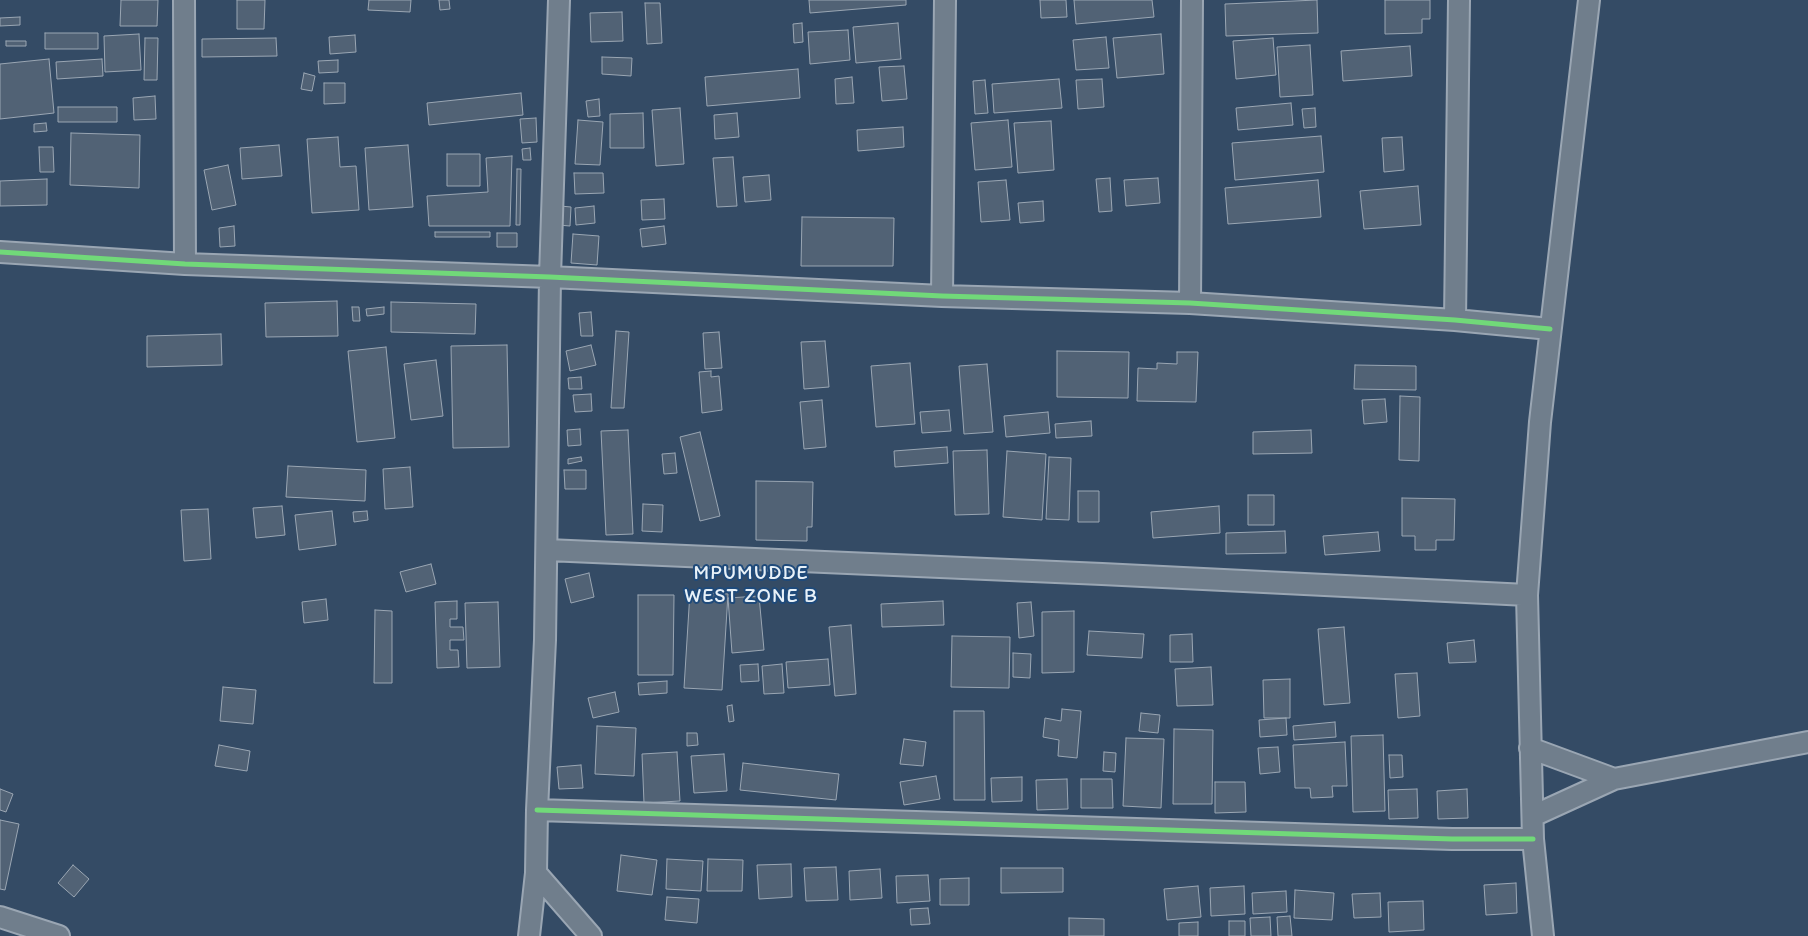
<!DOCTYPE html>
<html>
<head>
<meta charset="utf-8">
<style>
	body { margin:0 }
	canvas { display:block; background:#344b65 }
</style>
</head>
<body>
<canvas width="1808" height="936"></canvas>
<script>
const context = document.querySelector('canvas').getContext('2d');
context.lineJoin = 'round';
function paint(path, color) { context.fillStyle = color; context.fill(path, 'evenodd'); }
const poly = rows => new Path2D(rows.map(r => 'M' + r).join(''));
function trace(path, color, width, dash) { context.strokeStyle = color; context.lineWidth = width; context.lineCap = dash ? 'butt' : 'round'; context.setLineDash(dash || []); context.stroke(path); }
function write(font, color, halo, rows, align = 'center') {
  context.font = font + ' Itim,sans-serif'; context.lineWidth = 4; context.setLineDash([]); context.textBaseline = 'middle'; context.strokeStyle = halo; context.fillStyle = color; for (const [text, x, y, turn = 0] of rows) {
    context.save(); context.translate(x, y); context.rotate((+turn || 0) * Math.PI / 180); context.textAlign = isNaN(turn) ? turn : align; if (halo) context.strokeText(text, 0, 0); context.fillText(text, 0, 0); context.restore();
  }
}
const building = poly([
	[121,0,158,0,157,26,120,26,121,0],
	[237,0,265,0,264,29,237,29,237,0],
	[369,0,411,0,410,12,368,10,369,0],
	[439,0,449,0,450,9,440,10,439,0],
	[809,0,906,0,906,5,810,13,809,0],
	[1040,0,1066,0,1067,17,1041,18,1040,0],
	[1074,0,1152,0,1154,17,1076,24,1074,0],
	[1317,0,1318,33,1226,36,1225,4,1317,0],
	[1385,0,1430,0,1430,19,1422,19,1422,33,1385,34,1385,0],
	[645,3,660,3,662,43,647,44,645,3],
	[622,12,623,41,591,42,590,13,622,12],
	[20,17,20,25,0,26,0,18,20,17],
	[802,23,803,42,794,43,793,24,802,23],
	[898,23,901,59,856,63,853,27,898,23],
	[848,30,850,60,810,64,808,32,848,30],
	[45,33,98,33,98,49,45,49,45,33],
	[139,34,141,70,105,72,104,36,139,34],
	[1161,34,1164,74,1117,78,1113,38,1161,34],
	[355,35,356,52,330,54,329,37,355,35],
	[1106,37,1109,68,1076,70,1073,40,1106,37],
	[145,38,158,38,157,80,144,80,145,38],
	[276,38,277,56,202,57,202,39,276,38],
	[1273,38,1276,75,1236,79,1233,41,1273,38],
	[6,41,26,41,26,46,6,46,6,41],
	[1310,45,1313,95,1280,97,1277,47,1310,45],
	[1410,46,1412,76,1343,81,1341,51,1410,46],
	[602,57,632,58,631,76,602,74,602,57],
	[49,59,54,113,0,119,0,64,49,59],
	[102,59,103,76,57,79,56,62,102,59],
	[338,60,338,72,319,73,318,61,338,60],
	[904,66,907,99,882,101,879,67,904,66],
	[798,69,800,98,707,106,705,77,798,69],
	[304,73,315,76,312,91,301,89,304,73],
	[852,77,854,103,836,104,835,79,852,77],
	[1059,79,1062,108,994,113,992,84,1059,79],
	[1102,79,1104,107,1078,109,1076,80,1102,79],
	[985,80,988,113,975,114,973,81,985,80],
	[324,83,345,83,345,103,324,104,324,83],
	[521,93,523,115,429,125,427,103,521,93],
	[155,96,156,119,134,120,133,98,155,96],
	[599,99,600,116,588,117,586,101,599,99],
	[1291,103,1293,125,1238,130,1236,108,1291,103],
	[58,107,117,107,117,122,58,122,58,107],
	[680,108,684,164,656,166,652,110,680,108],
	[1315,108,1316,127,1304,128,1302,109,1315,108],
	[643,113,644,148,610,148,610,114,643,113],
	[737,113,739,137,715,139,714,115,737,113],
	[536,118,537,142,522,143,520,119,536,118],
	[578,120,603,122,600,165,575,164,578,120],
	[1008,120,1012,167,975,170,971,123,1008,120],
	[1051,121,1054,170,1018,173,1014,123,1051,121],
	[46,123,47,131,34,132,34,124,46,123],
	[903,127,904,147,858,151,857,130,903,127],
	[71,133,140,135,139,188,70,185,71,133],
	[1321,136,1324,172,1235,180,1232,143,1321,136],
	[338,137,340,167,356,166,359,210,312,213,307,139,338,137],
	[1402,137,1404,170,1384,172,1382,138,1402,137],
	[279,145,282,176,242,179,240,148,279,145],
	[408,145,413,207,369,210,365,148,408,145],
	[39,147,53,147,54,172,40,172,39,147],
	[530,148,531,160,523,160,522,149,530,148],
	[447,154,480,154,480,186,447,186,447,154],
	[512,156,510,226,429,226,427,196,488,192,486,158,512,156],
	[733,157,737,206,717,207,713,158,733,157],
	[228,165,236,205,212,210,204,170,228,165],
	[517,169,521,169,520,225,516,225,517,169],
	[574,173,603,173,604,193,575,194,574,173],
	[769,175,771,200,745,202,743,177,769,175],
	[1110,178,1112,211,1099,212,1096,179,1110,178],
	[1158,178,1160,203,1126,206,1124,180,1158,178],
	[47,179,47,205,0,206,0,181,47,179],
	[1006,180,1010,220,981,222,978,182,1006,180],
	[1318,180,1321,217,1228,224,1225,188,1318,180],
	[1418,186,1421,225,1364,229,1360,191,1418,186],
	[664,199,665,219,642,220,641,200,664,199],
	[1043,201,1044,221,1020,223,1018,203,1043,201],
	[560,206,571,207,570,226,558,225,560,206],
	[594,206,595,223,576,225,575,208,594,206],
	[802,217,894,218,893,266,801,266,802,217],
	[234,226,235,246,220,247,219,228,234,226],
	[664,226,666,244,642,247,640,229,664,226],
	[435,232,490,232,490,237,435,237,435,232],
	[497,233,517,233,517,247,497,247,497,233],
	[573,234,599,236,597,265,571,263,573,234],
	[337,301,338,336,266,337,265,303,337,301],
	[391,302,476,304,475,334,391,332,391,302],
	[352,307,359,307,360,321,353,321,352,307],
	[384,307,384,314,367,316,366,309,384,307],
	[591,312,593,336,581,336,579,313,591,312],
	[616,331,629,332,624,408,611,408,616,331],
	[719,332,722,368,705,369,703,333,719,332],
	[221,334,222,365,147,367,147,336,221,334],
	[825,341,829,387,804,389,801,342,825,341],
	[507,345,509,447,453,448,451,346,507,345],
	[591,345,596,365,570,371,566,351,591,345],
	[386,347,395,438,357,442,348,351,386,347],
	[1057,351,1129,352,1128,398,1057,397,1057,351],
	[1177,352,1198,352,1196,402,1137,401,1138,368,1157,369,1157,363,1177,364,1177,352],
	[436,360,443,416,411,420,404,364,436,360],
	[910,363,915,424,876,427,871,366,910,363],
	[987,364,993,432,964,434,959,366,987,364],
	[1355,365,1416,366,1416,390,1354,389,1355,365],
	[711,371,711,377,719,376,722,410,702,413,699,372,711,371],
	[581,377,582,389,569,389,568,378,581,377],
	[591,394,592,411,575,412,573,395,591,394],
	[1400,396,1420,397,1419,461,1399,460,1400,396],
	[1385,399,1387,422,1364,424,1362,400,1385,399],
	[822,400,826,447,804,449,800,402,822,400],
	[949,410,951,431,922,433,920,412,949,410],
	[1048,412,1050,433,1006,437,1004,416,1048,412],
	[1091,421,1092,436,1056,438,1055,424,1091,421],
	[580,429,581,445,568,446,567,430,580,429],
	[628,430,633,534,606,535,601,431,628,430],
	[1311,430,1312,453,1253,454,1253,432,1311,430],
	[700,432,720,516,700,521,680,437,700,432],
	[947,447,948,463,895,467,894,451,947,447],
	[987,450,989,514,955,515,953,451,987,450],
	[1007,451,1046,454,1042,520,1003,517,1007,451],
	[675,453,677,473,664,474,662,454,675,453],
	[581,457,582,461,568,464,568,459,581,457],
	[1049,457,1071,458,1069,520,1046,519,1049,457],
	[288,466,366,470,365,501,286,497,288,466],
	[410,467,413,507,385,509,383,469,410,467],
	[564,470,586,470,586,489,565,489,564,470],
	[756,481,813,482,812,527,807,527,807,541,756,540,756,481],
	[1078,491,1099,491,1099,522,1078,522,1078,491],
	[1248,495,1274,495,1274,525,1248,525,1248,495],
	[1402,498,1455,499,1454,540,1436,540,1436,550,1415,550,1415,536,1402,536,1402,498],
	[643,504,663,505,662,532,642,531,643,504],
	[282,506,285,535,256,538,253,508,282,506],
	[1219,506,1220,533,1153,538,1151,512,1219,506],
	[208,509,211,559,184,561,181,510,208,509],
	[332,511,336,545,299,550,295,515,332,511],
	[367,511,368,520,354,522,353,512,367,511],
	[1285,531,1286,553,1226,554,1226,533,1285,531],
	[1378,532,1380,551,1325,555,1323,536,1378,532],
	[431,564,436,584,406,592,400,572,431,564],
	[589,573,594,597,571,603,565,579,589,573],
	[690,592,728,594,722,690,684,688,690,592],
	[638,595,674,595,673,675,638,675,638,595],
	[759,596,764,650,732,653,728,598,759,596],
	[326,599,328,620,304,623,302,602,326,599],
	[457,601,457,619,450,619,450,627,463,627,464,640,450,640,450,650,458,650,459,667,437,668,435,602,457,601],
	[943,601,944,625,882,627,881,604,943,601],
	[498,602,500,667,467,668,465,603,498,602],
	[1031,602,1034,636,1019,638,1017,603,1031,602],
	[375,610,392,611,392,683,374,683,375,610],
	[1074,611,1074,672,1042,673,1042,612,1074,611],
	[851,625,856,694,835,696,829,627,851,625],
	[1344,627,1350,703,1324,705,1318,629,1344,627],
	[1089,631,1144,634,1142,658,1087,655,1089,631],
	[1192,634,1193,662,1170,662,1170,635,1192,634],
	[952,636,1010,637,1009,688,951,687,952,636],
	[1474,640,1476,662,1449,663,1447,643,1474,640],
	[1013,653,1031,654,1030,678,1013,677,1013,653],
	[828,659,830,685,788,688,786,662,828,659],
	[758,664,759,681,741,682,740,665,758,664],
	[782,664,784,693,764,694,762,666,782,664],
	[1211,667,1213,705,1177,706,1175,669,1211,667],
	[1417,673,1420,716,1398,718,1395,674,1417,673],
	[1290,679,1290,718,1264,718,1263,680,1290,679],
	[667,681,667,693,639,695,638,683,667,681],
	[223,687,256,690,253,724,220,721,223,687],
	[615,692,619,712,593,718,588,698,615,692],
	[732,705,734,721,729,722,727,706,732,705],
	[1062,709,1081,711,1077,758,1058,756,1059,740,1043,737,1045,718,1061,721,1062,709],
	[954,711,984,711,985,800,954,800,954,711],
	[1141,713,1160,715,1158,733,1139,731,1141,713],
	[1286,718,1287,735,1260,737,1259,720,1286,718],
	[1335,722,1336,737,1294,740,1293,726,1335,722],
	[597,726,636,728,634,776,595,774,597,726],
	[1174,729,1213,730,1212,804,1173,804,1174,729],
	[687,733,697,733,698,745,687,746,687,733],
	[1383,735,1385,811,1353,812,1351,736,1383,735],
	[1126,738,1164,739,1161,808,1123,806,1126,738],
	[904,739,926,742,923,766,900,764,904,739],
	[1345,742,1347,786,1332,786,1333,797,1311,798,1310,788,1295,788,1293,745,1345,742],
	[219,745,250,751,247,771,215,766,219,745],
	[1278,747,1280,772,1260,774,1258,748,1278,747],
	[677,752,680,801,644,803,642,754,677,752],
	[1104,752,1116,753,1115,772,1103,771,1104,752],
	[724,754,727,791,694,793,691,756,724,754],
	[1389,755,1402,755,1403,777,1390,778,1389,755],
	[743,763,839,774,836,800,740,790,743,763],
	[581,765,583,788,559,789,557,767,581,765],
	[936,776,940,799,904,805,900,782,936,776],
	[1022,777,1022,801,992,802,991,778,1022,777],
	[1067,779,1068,809,1037,810,1036,780,1067,779],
	[1081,779,1112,779,1113,808,1081,808,1081,779],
	[1215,782,1245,782,1246,812,1215,813,1215,782],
	[0,789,13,794,6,812,0,810,0,789],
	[1417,789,1418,818,1389,819,1388,790,1417,789],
	[1467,789,1468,818,1438,819,1437,791,1467,789],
	[0,820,19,824,5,890,0,889,0,820],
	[621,855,657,860,652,895,617,891,621,855],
	[667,859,703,861,701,891,666,889,667,859],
	[708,859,743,860,742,891,707,891,708,859],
	[791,864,792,897,759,899,757,865,791,864],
	[73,865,89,879,74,897,58,883,73,865],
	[836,867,838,900,806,901,804,868,836,867],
	[1001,868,1063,868,1063,892,1001,893,1001,868],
	[880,869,882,898,850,900,849,871,880,869],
	[928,875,930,901,897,903,896,876,928,875],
	[969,878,969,905,940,905,940,879,969,878],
	[1516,883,1517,913,1486,915,1484,885,1516,883],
	[1198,886,1201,917,1167,920,1164,889,1198,886],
	[1244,886,1245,914,1211,916,1210,888,1244,886],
	[1295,890,1334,893,1332,920,1294,918,1295,890],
	[1286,891,1287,912,1253,914,1252,893,1286,891],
	[1380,893,1381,917,1354,918,1352,894,1380,893],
	[667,897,699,899,697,923,665,920,667,897],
	[1423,901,1424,930,1389,932,1388,902,1423,901],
	[928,908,930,924,911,925,910,909,928,908],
	[1290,916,1292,936,1278,936,1277,917,1290,916],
	[1270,917,1271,936,1251,936,1250,918,1270,917],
	[1069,918,1104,919,1104,936,1069,936,1069,918],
	[1229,921,1245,921,1245,936,1229,936,1229,921],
	[1198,922,1198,936,1179,936,1179,923,1198,922]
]);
paint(building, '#516275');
trace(building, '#9aa6b3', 1);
const street = poly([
	[184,0,185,264],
	[0,252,185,264,550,277,942,296,1190,303,1455,320,1550,329],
	[942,296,945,0],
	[1190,303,1192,0],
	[1455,320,1459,0],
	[547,550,1102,574,1527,595],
	[1530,748,1614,779],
	[537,810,1452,839,1533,839],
	[1533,816,1614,779,1808,742],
	[536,873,591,936],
	[0,917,59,936],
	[529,936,536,873,537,810,545,640,550,277,559,0],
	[1543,936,1533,839,1527,595,1540,422,1589,0]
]);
trace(street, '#9aa6b3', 24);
trace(street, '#707e8c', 20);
trace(poly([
	[0,252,185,264,550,277,942,296,1190,303,1455,320,1550,329],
	[537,810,1452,839,1533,839]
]), '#71d979', 5);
context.letterSpacing = '1px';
write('20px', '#e8f1f8', '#1f4a7a', [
	["MPUMUDDE",751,574],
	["WEST ZONE B",751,597]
]);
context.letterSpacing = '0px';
</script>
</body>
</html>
